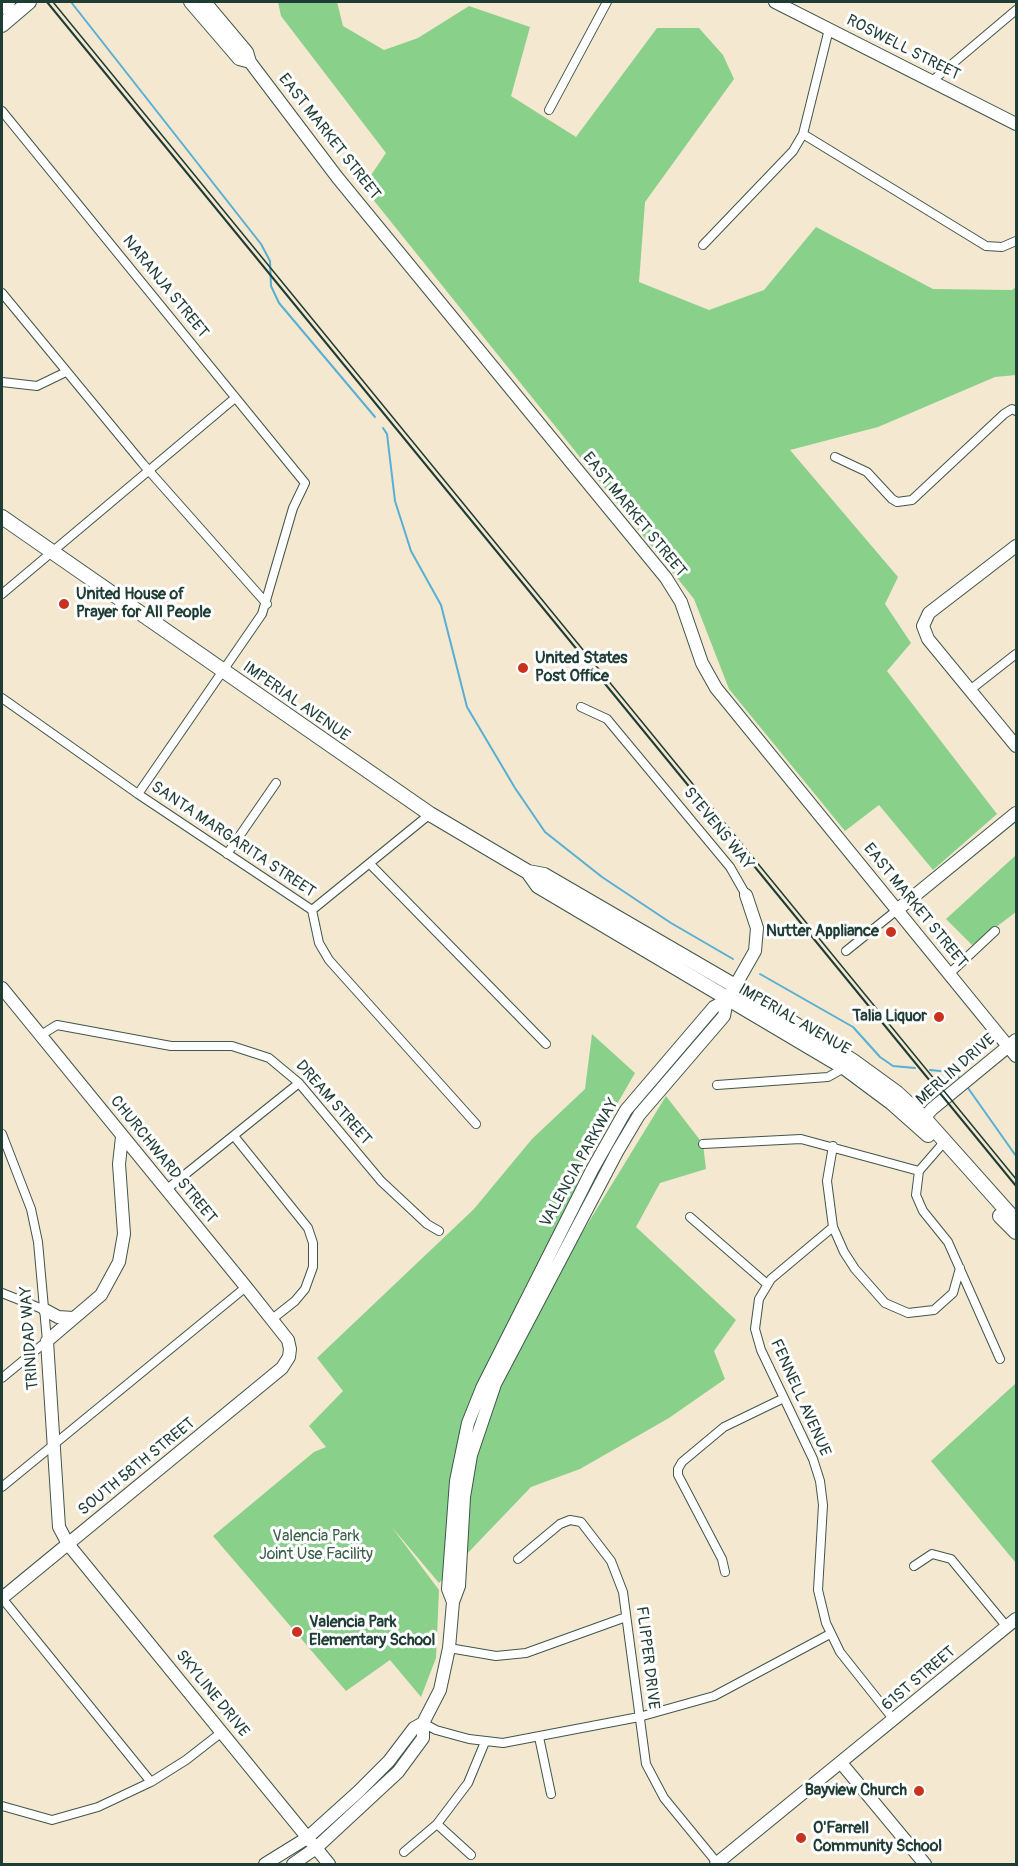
<!DOCTYPE html>
<html>
<head>
<meta charset="utf-8">
<style>
	body { margin:0 }
	#map { position:relative; width:1018px; height:1866px; overflow:hidden; background:#f4e8d0; font-family:Pangolin,sans-serif }
	canvas { display:block }
	.frame { position:absolute; inset:0; border:3px solid #1f3d34; pointer-events:none }
</style>
</head>
<body>
<div id="map">
<canvas width="1018" height="1866"></canvas>
<div class="frame"></div>
</div>
<script>
const context = document.querySelector('canvas').getContext('2d');
context.lineJoin = 'round';
function paint(path, color) { context.fillStyle = color; context.fill(path, 'evenodd'); }
const poly = rows => new Path2D(rows.map(r => 'M' + r).join(''));
function trace(path, color, width, dash) { context.strokeStyle = color; context.lineWidth = width; context.lineCap = dash ? 'butt' : 'round'; context.setLineDash(dash || []); context.stroke(path); }
function write(font, color, halo, rows, align = 'center') {
  context.font = font + ' Pangolin,sans-serif'; context.lineWidth = 6; context.setLineDash([]); context.textBaseline = 'middle'; context.strokeStyle = halo; context.fillStyle = color; for (const [text, x, y, turn = 0] of rows) {
    context.save(); context.translate(x, y); context.rotate((+turn || 0) * Math.PI / 180); context.textAlign = isNaN(turn) ? turn : align; if (halo) context.strokeText(text, 0, 0); context.fillText(text, 0, 0); context.restore();
  }
}
paint(poly([
	[278,2,337,2,343,26,384,50,418,38,469,6,530,27,511,96,576,137,657,28,699,28,723,55,734,79,645,202,639,282,709,310,764,290,816,227,933,289,1012,290,1016,287,1016,375,995,377,878,427,790,450,898,577,885,604,911,643,887,671,997,814,933,870,879,805,845,831,729,689,694,599,363,187,386,153,281,16],
	[1016,855,1016,912,972,945,946,919],
	[592,1034,635,1073,576,1175,582,1233,666,1096,703,1144,706,1169,660,1183,636,1227,736,1320,714,1351,725,1379,669,1418,580,1469,531,1487,439,1583,391,1526,439,1590,436,1658,421,1697,390,1660,346,1691,213,1536,314,1452,326,1447,309,1426,343,1391,317,1358,474,1209,532,1139,585,1089],
	[1016,1383,1016,1563,931,1461]
]), '#89d08a');
trace(poly([
	[71,2,261,244,270,261,271,286,279,303,375,417],
	[383,428,387,434,395,501,411,551,441,605,467,707,515,788,545,832,602,877,671,923,733,959],
	[760,974,853,1027,880,1057,893,1066,915,1068],
	[930,1070,951,1072,960,1078],
	[968,1088,1016,1156]
]), '#57afd4', 2);
const street = poly([
	[932,81,1016,10],
	[549,110,607,2],
	[2,111,305,483,293,508,262,614,138,794],
	[803,134,986,246,1002,247,1016,241],
	[703,245,793,151,803,134,829,29],
	[2,293,143,464,267,604],
	[2,382,37,386,66,372],
	[835,457,867,472,892,499,897,502,912,500,1004,414,1012,409,1016,411],
	[2,594,235,398],
	[970,690,1016,654],
	[2,698,138,794,312,910,319,943,329,960,476,1124],
	[581,707,607,719,730,867,746,895],
	[227,854,276,783],
	[370,864,546,1044],
	[312,910,430,814],
	[846,951,897,910],
	[949,974,995,931],
	[41,1035,57,1025,171,1046,232,1046,269,1058,299,1083,381,1181,427,1224,439,1231],
	[717,1085,828,1077,846,1067],
	[2,1134,31,1209,38,1242,47,1341,2,1378],
	[234,1136,308,1228,313,1243,313,1267,305,1289,295,1301,271,1320],
	[945,1141,919,1171,916,1195,923,1211,948,1242,1000,1359],
	[703,1144,801,1139,919,1171],
	[833,1146,827,1181,833,1227,844,1252,855,1269,885,1303,908,1313,934,1310,953,1293,960,1268],
	[167,1189,299,1083],
	[690,1217,767,1284],
	[833,1227,771,1279,759,1299,755,1329,761,1350,813,1459,820,1481,823,1505,818,1590,826,1623,840,1652,894,1720],
	[2,1293,45,1310],
	[2,1487,246,1287],
	[518,1559,560,1524,570,1520,581,1522,611,1561,623,1592,646,1764,664,1798,718,1864],
	[914,1566,932,1554,951,1559,1007,1627],
	[725,1572,722,1559,678,1475,678,1469,682,1462,724,1427,784,1398],
	[2,1598,151,1782],
	[449,1648,496,1656,526,1653,626,1617],
	[423,1723,436,1730,469,1739,503,1743,639,1717,714,1696,830,1634],
	[539,1737,551,1794],
	[2,1806,52,1820,98,1807,151,1782,186,1760,222,1732],
	[437,1824,471,1855],
	[404,1852,437,1824,468,1783,485,1742]
]);
const secondary = poly([
	[190,2,239,59,250,62],
	[205,2,247,52,250,62,337,177,666,578,681,602,702,663,716,688,1016,1056],
	[775,2,1016,124],
	[1016,546,929,613,923,626,928,639,1016,746],
	[897,910,1016,813],
	[2,988,246,1287,288,1340,290,1349,289,1357,282,1368,2,1598],
	[919,1124,932,1109,1016,1040],
	[122,1137,119,1164,124,1234,119,1262,101,1295,47,1341,59,1527,68,1544,329,1864],
	[45,1310,58,1317,73,1318],
	[453,1602,448,1589,456,1481,468,1423,482,1388,592,1170,626,1110,714,1007,727,1000],
	[842,1764,925,1864],
	[265,1864,307,1838,358,1792,389,1761,414,1728,423,1723,440,1690,449,1648,453,1602,459,1586,464,1497,471,1455,495,1384,617,1152,639,1115,724,1016,727,1000,755,951,757,928,746,895],
	[293,1864,316,1848,398,1772,423,1738,423,1723],
	[716,1864,1016,1619]
]);
const primary = poly([
	[2,7,8,2],
	[2,25,29,2],
	[2,517,430,814,528,872,544,875,735,986,853,1061,897,1093,925,1119,1016,1221],
	[528,872,538,886,845,1068,892,1103,928,1135],
	[1000,1216,1016,1232]
]);
trace(street, '#3f574b', 10);
trace(secondary, '#3f574b', 14);
trace(primary, '#3f574b', 16);
trace(street, '#fff', 8);
trace(secondary, '#fff', 12);
trace(primary, '#fff', 14);
trace(poly([
	[53,2,1016,1179]
]), '#1f3d34', 1.5);
trace(poly([
	[47,2,1016,1186]
]), '#1f3d34', 2);
for (const [x, y, r, color] of [
	[64,604,6,"#c8321e"],
	[523,668,6,"#c8321e"],
	[891,932,6,"#c8321e"],
	[939,1017,6,"#c8321e"],
	[297,1632,6,"#c8321e"],
	[919,1791,6,"#c8321e"],
	[801,1838,6,"#c8321e"]
]) { const dot = new Path2D(); dot.arc(x, y, r, 0, 2 * Math.PI); context.fillStyle = color; context.fill(dot); trace(dot, '#fff', 2); }
write('16px', '#1f3d34', '#fff', [
	["ROSWELL STREET",903,48,27],
	["EAST MARKET STREET",329,137,52],
	["NARANJA STREET",165,287,51],
	["EAST MARKET STREET",634,515,51],
	["IMPERIAL AVENUE",296,702,35],
	["STEVENS WAY",718,829,51],
	["SANTA MARGARITA STREET",233,840,34],
	["EAST MARKET STREET",915,906,51],
	["IMPERIAL AVENUE",794,1020,30],
	["MERLIN DRIVE",956,1070,-41],
	["DREAM STREET",333,1103,49],
	["CHURCHWARD STREET",163,1160,51],
	["VALENCIA PARKWAY",580,1163,-61],
	["TRINIDAD WAY",30,1338,-94],
	["FENNELL AVENUE",800,1398,66],
	["SOUTH 58TH STREET",137,1467,-39],
	["FLIPPER DRIVE",647,1658,83],
	["61ST STREET",919,1679,-40],
	["SKYLINE DRIVE",212,1694,51]
]);
write('bold 16px', '#1f3d34', '#fff', [
	["United House of",76,595],
	["Prayer for All People",76,613],
	["United States",535,659],
	["Post Office",535,677],
	["Nutter Appliance",879,932,"right"],
	["Talia Liquor",927,1017,"right"],
	["Valencia Park",309,1623],
	["Elementary School",309,1641],
	["Bayview Church",907,1791,"right"],
	["O'Farrell",813,1829],
	["Community School",813,1847]
], 'left');
write('16px', '#3a624a', '#fff', [
	["Valencia Park",316,1537],
	["Joint Use Facility",316,1555]
]);
</script>
</body>
</html>
